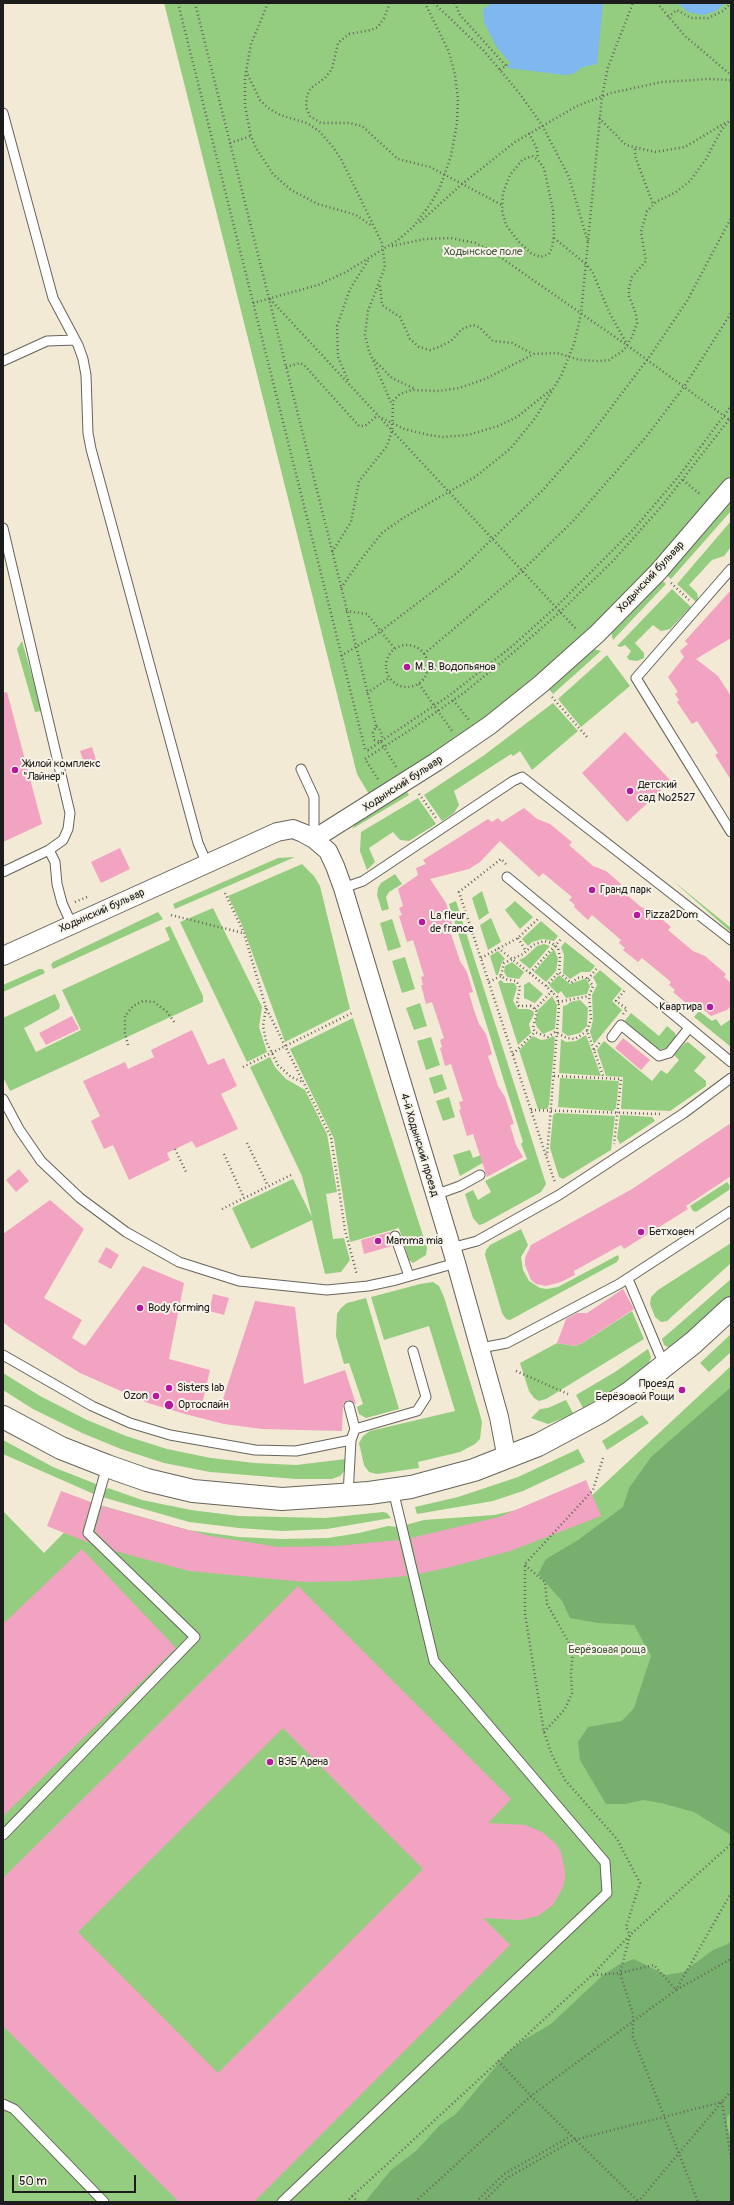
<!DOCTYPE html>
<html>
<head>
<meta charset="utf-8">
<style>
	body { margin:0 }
	#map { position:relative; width:734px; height:2205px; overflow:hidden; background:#f2ead4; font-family:Pangolin,sans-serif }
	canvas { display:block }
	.frame { position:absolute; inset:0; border:4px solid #1c1c1c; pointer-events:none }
	.scale { position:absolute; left:12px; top:2175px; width:124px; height:18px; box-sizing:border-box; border:2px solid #1c1c1c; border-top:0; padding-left:5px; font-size:12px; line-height:14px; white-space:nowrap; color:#1c1c1c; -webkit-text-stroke:3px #f7f3e8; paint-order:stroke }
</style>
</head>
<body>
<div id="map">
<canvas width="734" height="2205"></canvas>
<div class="frame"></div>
<div class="scale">50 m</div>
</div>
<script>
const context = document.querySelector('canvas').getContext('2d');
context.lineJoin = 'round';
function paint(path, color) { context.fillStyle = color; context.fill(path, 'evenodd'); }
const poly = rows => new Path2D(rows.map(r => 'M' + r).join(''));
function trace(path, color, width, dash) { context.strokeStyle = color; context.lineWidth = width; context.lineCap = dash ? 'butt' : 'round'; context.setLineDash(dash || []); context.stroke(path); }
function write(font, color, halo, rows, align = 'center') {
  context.font = font + ' Pangolin,sans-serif'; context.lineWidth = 4; context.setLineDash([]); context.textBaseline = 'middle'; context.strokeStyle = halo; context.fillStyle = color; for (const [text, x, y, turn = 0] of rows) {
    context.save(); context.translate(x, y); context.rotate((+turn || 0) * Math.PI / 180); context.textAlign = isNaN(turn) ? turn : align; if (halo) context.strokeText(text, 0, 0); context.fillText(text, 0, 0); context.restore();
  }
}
paint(poly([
	[164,3,731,3,731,477,717,495,598,624,503,707,370,796,357,774],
	[731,498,731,511,671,579,665,574],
	[731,521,731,547,724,556,712,560,689,585,697,593,698,598,696,602,677,584],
	[661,579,666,584,613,640,611,632],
	[672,589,691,607,670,629,661,631,653,625,635,643,644,653,644,658,637,661,629,660,627,657,631,651,625,645,621,647,617,646],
	[22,641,42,711,35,712,17,649],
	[594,649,601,651,553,694,547,687],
	[607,655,630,686,581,727,558,699],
	[553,703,578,731,532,770,520,751,513,756,511,754,454,791,459,805,454,813,442,821,424,795,483,756],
	[405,789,409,795,352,829,358,820],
	[418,798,436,824,409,841,400,840,393,832,369,848,375,862,367,870,360,851,361,832],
	[295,857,175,909,173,904,278,858],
	[302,864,314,876,320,886,350,1009,285,1042,242,925,228,896],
	[395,874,402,884,389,892,386,897,389,909,382,911,377,895,378,888,381,883],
	[672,880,731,928,731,932],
	[482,891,489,913,479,920,472,898],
	[456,901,546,1184,541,1192,483,1224,479,1225,473,1218,465,1194,473,1190,478,1200,491,1192,485,1181,527,1159,521,1144,523,1142,449,904],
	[515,901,533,917,520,929,505,910],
	[213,908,262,1007,259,1027,267,1052,247,1062,180,922],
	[158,912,163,919,53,969,51,965,53,962],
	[491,918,501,942,488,950,480,925],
	[392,919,401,947,388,951,380,923],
	[541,921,558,936,554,941,543,939,532,942,528,946,522,939],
	[170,926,203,996,203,1002,10,1091,3,1077,3,1018,55,994,60,1005,59,1009,24,1028,36,1052,81,1030,62,990,170,940,165,928],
	[565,942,595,966,590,972,581,972,570,979,563,973,564,955,561,947],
	[544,944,550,946,530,969,519,960,525,957,537,946],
	[554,949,558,959,556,971,546,982,534,972],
	[498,951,505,959,502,962,498,975,496,975,490,956],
	[405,957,415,989,402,993,392,961],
	[512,962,524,972,519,979,507,977,504,972,505,966],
	[39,969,43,969,45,973,3,992,3,985],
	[600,970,622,989,612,1001,622,1010,594,1044,590,1032,593,1020,592,995,597,985,593,977],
	[559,975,570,984,584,979,587,980,590,986,587,994,566,998,561,991,558,994,549,985],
	[501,980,504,983,514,983,517,987,513,1001,518,1009,528,1009,533,1011,534,1014,529,1024,531,1033,518,1045,498,982],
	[529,982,543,994,535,1003,524,998,524,985],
	[552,996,557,1005,555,1029,543,1034,537,1027,535,1022,538,1010],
	[580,1000,588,1008,587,1026,580,1033,568,1036,562,1032,563,1006,567,1005,570,1002],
	[420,1003,427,1026,414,1030,406,1008],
	[699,1011,712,1021,716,1019,721,1026,731,1019,731,1047,694,1017],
	[631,1013,659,1036,667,1026,675,1033,676,1037,667,1048,656,1050,623,1023],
	[353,1018,427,1248,426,1255,413,1263,409,1260,399,1228,350,1242,334,1139,290,1049],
	[586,1035,601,1076,559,1073,561,1039,566,1042,576,1041],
	[533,1036,541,1040,548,1039,553,1036,555,1038,549,1105,547,1109,538,1109,519,1050],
	[431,1037,440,1065,426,1070,417,1041],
	[604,1041,652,1081,661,1070,667,1074,679,1060,674,1055,685,1043,688,1042,706,1057,694,1071,706,1081,706,1086,670,1111,621,1109,623,1077,606,1076,597,1050],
	[270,1057,275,1067,286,1079,305,1090,327,1134,337,1192,326,1194,333,1239,344,1238,350,1260,341,1272,325,1274,312,1220,251,1249,232,1208,293,1179,312,1217,302,1176,250,1067],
	[442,1074,447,1089,434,1094,429,1078],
	[560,1078,619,1081,616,1108,613,1111,558,1107],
	[449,1097,455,1117,443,1121,436,1101],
	[556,1113,615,1116,611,1150,563,1179,559,1177,550,1148,553,1115],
	[620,1115,652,1117,655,1121,620,1144,617,1138],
	[470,1150,473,1158,489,1152,491,1158,460,1176,453,1155],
	[727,1182,730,1186,729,1190,696,1212,693,1211,690,1206],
	[521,1229,528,1245,521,1257,523,1270,529,1281,540,1288,547,1289,558,1287,618,1255,619,1258,617,1262,510,1320,506,1319,502,1313,485,1255,486,1250,490,1245],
	[731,1243,731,1263,667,1321,661,1322,655,1317,650,1304,651,1297,658,1290],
	[731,1279,731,1298,675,1347,668,1347,664,1345,662,1339],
	[433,1282,439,1286,444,1297,479,1411,482,1422,480,1439,475,1444,460,1452,418,1462,419,1468,377,1474,369,1472,364,1465,359,1443,363,1436,370,1431,455,1411,429,1326,384,1340,371,1297,420,1284],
	[366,1298,399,1409,366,1418,359,1414,357,1407,363,1404,349,1363,344,1364,336,1336,337,1314,341,1308,347,1303],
	[632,1311,644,1339,546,1399,539,1401,534,1398,529,1391,520,1363,557,1343,575,1346,584,1342],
	[731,1334,731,1352,709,1372,700,1363],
	[648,1349,651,1357,649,1364,623,1385,583,1408,576,1395,615,1372],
	[731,1366,731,2202,3,2202,3,1511,44,1553,87,1509,89,1502,188,1530,239,1537,282,1539,328,1538,359,1533,388,1526,398,1527,424,1520,494,1515,530,1507,574,1512],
	[3,1373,40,1396,87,1420,126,1436,167,1449,211,1458,255,1463,296,1465,346,1459,347,1468,340,1476,332,1479,296,1479,210,1472,164,1463,121,1449,82,1433,33,1409,3,1390],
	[566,1400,573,1413,566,1417,548,1424,531,1418,540,1409,548,1408],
	[642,1415,649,1423,607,1450,602,1441],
	[3,1440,53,1467,96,1484,98,1488,96,1495,3,1454],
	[578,1449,585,1462,523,1491,493,1501,417,1514,415,1507,458,1497,518,1477],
	[108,1488,142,1500,191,1510,239,1516,325,1518,383,1512,387,1513,391,1518,327,1529,282,1531,239,1528,189,1522,102,1497,104,1491]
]), '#94cd80');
paint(poly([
	[731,1387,731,1835,694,1812,661,1803,643,1800,625,1804,606,1804,580,1760,578,1742,588,1727,622,1721,634,1708,651,1656,634,1625,598,1623,570,1618,562,1601,538,1574,546,1559,578,1540,623,1507,629,1488,651,1457],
	[731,1941,731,2113,727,2117,727,2125,731,2140,731,2202,365,2202,391,2170,416,2151,440,2125,456,2114,507,2053,522,2041,551,2024,603,1975,618,1965,634,1959,666,1975,683,1972,713,1950,728,1944]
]), '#77b06e');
paint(poly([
	[492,3,603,3,597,64,583,67,573,74,564,75,508,68,507,67,510,63,496,46,484,22,483,9],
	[677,3,725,3,716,11,703,15,688,12]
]), '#7eb8ef');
paint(poly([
	[731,590,731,638,696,659,718,676,731,696,731,780,715,755,718,753,697,721,692,724,677,702,679,700,675,694,678,692,668,677,684,657,680,651,688,644,685,641],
	[7,692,42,824,3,842,3,693],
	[625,732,671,781,627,822,582,773],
	[92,747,96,760,84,763,80,751],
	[524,808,537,819,550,824,572,842,569,845,593,866,606,871,621,884,619,888,641,907,655,913,671,927,668,930,681,941,693,951,705,956,726,974,724,977,731,983,731,1006,727,1010,711,1016,698,1005,693,1009,673,992,675,990,669,985,671,982,642,958,638,962,623,950,625,948,619,943,621,940,592,915,588,920,574,907,575,905,569,900,572,897,543,873,539,877,500,841,480,862,469,869,430,879,446,903,454,930,450,931,460,961,467,972,473,992,469,993,474,1010,479,1024,486,1034,492,1054,488,1056,498,1086,505,1097,514,1124,510,1125,516,1145,523,1157,487,1177,473,1134,467,1136,459,1110,461,1109,459,1102,463,1101,451,1064,445,1066,440,1048,442,1047,440,1040,444,1038,432,1002,426,1004,421,985,423,985,421,977,424,976,413,940,407,942,399,916,402,915,399,908,403,906,398,889,418,875,416,868,426,864,423,860,488,819,492,822,498,818,502,822],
	[120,848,130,869,101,883,91,862],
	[72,1016,79,1029,46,1045,39,1033],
	[192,1030,208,1065,224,1058,237,1086,221,1094,238,1129,196,1148,192,1141,167,1153,170,1160,129,1180,113,1145,104,1149,91,1121,100,1116,83,1081,125,1062,128,1069,154,1057,151,1050],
	[623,1038,650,1060,641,1070,615,1048],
	[731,1123,731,1176,686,1206,688,1209,624,1249,621,1245,574,1271,575,1275,561,1282,546,1286,536,1284,531,1280,525,1265,525,1258,531,1245,632,1189],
	[19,1169,29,1181,16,1192,6,1180],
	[50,1200,84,1229,44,1298,82,1320,72,1338,85,1346,143,1266,184,1283,169,1359,210,1370,203,1400,221,1405,255,1301,295,1307,304,1384,345,1370,356,1404,348,1400,343,1404,342,1431,262,1429,224,1424,185,1414,148,1403,80,1373,13,1330,3,1322,3,1234],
	[390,1232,389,1238,392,1246,364,1254,361,1240],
	[106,1247,119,1255,111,1269,98,1262],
	[623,1289,634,1309,584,1342,575,1346,557,1343,566,1319,577,1313,587,1313],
	[213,1294,229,1298,224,1315,209,1311],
	[586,1480,601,1516,510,1551,454,1566,419,1574,411,1538,499,1517],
	[61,1491,91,1502,82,1532,84,1537,89,1543,47,1526],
	[102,1506,210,1536,278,1547,336,1546,399,1540,407,1576,354,1581,305,1582,189,1571,115,1551,95,1531],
	[82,1549,176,1648,3,1816,3,1624],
	[298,1586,511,1799,488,1823,525,1825,542,1832,556,1844,561,1852,565,1871,565,1880,562,1889,553,1905,538,1916,520,1920,483,1918,510,1945,254,2202,179,2202,3,2026,3,1878],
	[283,1728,423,1869,218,2073,78,1932]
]), '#f2a3c1');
const lane = poly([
	[3,113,53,298,78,345,83,359,86,375,88,433,91,449,198,843,207,864],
	[3,361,47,341,75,340],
	[3,528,70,813,68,829,63,840,49,850,3,872],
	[731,569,636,678,731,832],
	[301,769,314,797,314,839],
	[49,850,55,862,57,884,62,903,72,925],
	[507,877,731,1062],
	[343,888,363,881,513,781,522,777,731,940],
	[612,1037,621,1025,659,1056,669,1053,689,1028],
	[3,1099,19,1129,41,1161,80,1198,126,1232,179,1262,239,1281,327,1290,368,1286,396,1280,456,1263],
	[435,1195,460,1186,480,1175],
	[395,1236,409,1276],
	[451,1248,477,1241,559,1195,684,1113,731,1078],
	[628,1279,659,1353,665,1364,664,1365],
	[481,1348,507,1343,619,1284,731,1211],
	[3,1355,92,1406,130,1423,170,1435,255,1450,296,1451,351,1440],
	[349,1406,355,1429],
	[348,1495,351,1440,355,1429,417,1411,426,1397,413,1351],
	[3,1835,195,1637,88,1533,107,1466],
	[3,2104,14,2109,104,2202],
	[282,2202,607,1893,605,1862,434,1661,393,1490]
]);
const street = poly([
	[314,839,436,762,490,725,541,684,597,634,658,572,731,487],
	[3,956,277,832,293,829,303,833,314,839,328,851,335,866,343,888,456,1263,499,1417,507,1459]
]);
const secondary = poly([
	[3,1417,61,1448,107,1466,147,1480,193,1491,282,1499,369,1493,411,1487,474,1470,538,1445,600,1412,631,1392,693,1343,731,1308]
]);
trace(lane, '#67645c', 11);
trace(street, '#67645c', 20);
trace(secondary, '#67645c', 24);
trace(poly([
	[178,3,365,749,368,750,450,695,510,648,556,607,633,530,679,476,731,406],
	[195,3,376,726,373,733,374,740,381,742,382,737,381,731,376,726],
	[268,3,251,44,245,78,245,106,251,136,256,148,273,174,291,190,318,204,356,215,372,226],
	[390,3,384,18,378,27,371,30,349,34,338,43,332,69,325,78,311,88,307,95,306,107,310,116,321,123,349,123,362,126,398,159,430,167,502,205],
	[434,3,484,51,520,94,542,125,569,177,588,242],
	[455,3,460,15,506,66],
	[657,3,685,36,731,75],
	[668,17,677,10,691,18,708,18,723,11,731,3],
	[500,70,509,63],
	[246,71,260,100,268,108,280,115,307,123,319,131,333,147,341,159,382,243,385,267,368,311,365,335,369,351,392,405],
	[599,118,626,145,655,152,685,147,725,123],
	[529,133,537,149,538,159],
	[230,143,251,136],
	[635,149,635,156,653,204],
	[532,156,538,160,544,168,553,210,554,235,552,248,549,254,541,257,532,254,519,242,506,225,502,210,503,193,510,175,522,160,532,156],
	[420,222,462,184,515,142,577,106,611,93,662,82,708,79,731,80],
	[554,238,587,265,593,273,609,312,627,344],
	[392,246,425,239,451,238,475,243,490,250,628,346,731,421],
	[380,286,382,305,400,317,410,339,419,347,430,350,439,347,451,341,462,329,473,325,479,327,493,341,512,343,533,354],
	[270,299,577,630],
	[253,303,318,285,346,272,398,240,413,227,431,203,440,187,451,156,457,123,458,99,455,75,449,52,425,3],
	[374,360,392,378,415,389],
	[286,367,300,363,304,365,359,426,365,426,378,415],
	[348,380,338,357,337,326,350,289,369,259],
	[382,418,404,429,429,435,442,437,468,435,498,426,517,417,552,389],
	[683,480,701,495],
	[332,552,351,522,359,481,387,446,392,431,393,401,400,394,411,390,439,391,459,388,485,379,534,354,557,353,580,360,598,361,609,360,624,350,632,337,637,323,636,314,629,296,629,288,632,277,646,261,641,232,647,211,656,202,676,192,690,181,706,159,722,129,731,119],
	[671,583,689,600],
	[341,588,359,562,382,533,403,518,475,477,511,448,536,417,561,376,574,344,581,314,602,96,608,67,633,3],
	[346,611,367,614,395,649],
	'386 666a21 21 0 1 1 42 0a21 21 0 1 1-42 0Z',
	[424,654,522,571,573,521,646,437,684,387,731,313],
	[341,656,377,634,457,573,542,491,585,442,650,356,687,301,731,218],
	[419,684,452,731],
	[367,693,389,678],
	[552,697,587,737],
	[453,700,469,720],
	[381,742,396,767],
	[378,779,365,759,413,728,465,692,514,652,560,612,613,561,661,507,731,417],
	[419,794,436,818],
	[506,864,501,859,459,892,555,1183],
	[225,893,244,933,266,1008,331,1137,345,1230,357,1275],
	[75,902,87,897],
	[171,915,243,933],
	[518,938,526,951],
	[498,948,546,986,557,997,559,1006,547,1156],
	[481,958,518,938,538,919],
	[530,973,562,938],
	[588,979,598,967],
	[489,982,501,976],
	[546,986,559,972],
	[558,1002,589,996],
	[266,1008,263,1026,266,1041,278,1065,291,1077,303,1082],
	[535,1009,552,991],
	[623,1014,627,1009,616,1001,625,990],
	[587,1031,575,1039,567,1038,555,1032,548,1037,535,1032,533,1028,537,1012,535,1009,531,1006,519,1006,517,1003,520,987,516,981,505,979,501,976,504,963,523,954,533,945,544,941,552,943,558,948,560,958,559,972,571,983,578,978,584,977,588,979,593,986,589,996,591,1019,587,1031,604,1078],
	[128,1045,125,1033,125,1016,133,1006,143,1001,154,1002,167,1012,175,1023],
	[594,1050,601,1041],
	[513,1054,535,1032],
	[243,1067,354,1012],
	[554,1076,621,1079,614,1144],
	[531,1110,660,1114],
	[247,1143,268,1186],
	[175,1149,186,1172],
	[224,1154,244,1198],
	[222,1209,291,1175],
	[516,1371,568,1394],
	[603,1458,593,1490,525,1564,525,1614,544,1732,552,1755,565,1780,617,1839,640,1883,626,1927,630,1935,620,1973,633,2014,633,2037,698,2202],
	[525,1565,545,1582,547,1604,573,1650,571,1673,572,1693,565,1709,544,1732],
	[593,1975,620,1973,654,1965,676,1990,731,1959],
	[498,2061,531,2096,639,2202],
	[722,2102,731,2158],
	[352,2196,358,2202],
	[346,2202,592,1975,630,1935,731,1844],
	[415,2202,531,2096,676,1990,731,1893],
	[476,2202,504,2174,571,2136],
	[483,2202,507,2178,574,2140,722,2102],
	[638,2202,731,2091]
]), '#67645c', 2.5, [1, 3]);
trace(lane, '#fff', 9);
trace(street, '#fff', 18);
trace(secondary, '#fff', 22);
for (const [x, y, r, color] of [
	[407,667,4,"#b5179e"],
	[15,770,4,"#b5179e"],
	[630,791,4,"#b5179e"],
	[592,890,4,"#b5179e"],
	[637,915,4,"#b5179e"],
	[422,922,4,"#b5179e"],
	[710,1007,4,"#b5179e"],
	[641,1232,4,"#b5179e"],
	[378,1241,4,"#b5179e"],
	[140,1308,4,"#b5179e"],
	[169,1388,4,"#b5179e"],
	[682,1390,4,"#b5179e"],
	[156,1396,4,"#b5179e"],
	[169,1405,5,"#b5179e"],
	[270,1762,4,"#b5179e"]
]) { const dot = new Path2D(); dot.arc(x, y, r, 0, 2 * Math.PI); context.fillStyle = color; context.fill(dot); trace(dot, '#f7f3e8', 1.5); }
write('11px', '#465a3f', '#f7f3e8', [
	["Ходынское поле",483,252],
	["Берёзовая роща",607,1650]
]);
write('11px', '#1c1c1c', '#f7f3e8', [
	["Ходынский бульвар",651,577,-47],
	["Ходынский бульвар",403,784,-33],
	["Ходынский бульвар",102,911,-24],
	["4-й Ходынский проезд",419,1145,73]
]);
write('11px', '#1c1c1c', '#f7f3e8', [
	["М. В. Водопьянов",415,667],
	["Жилой комплекс",23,764],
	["\"Лайнер\"",23,777],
	["Детский",638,785],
	["сад №2527",638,798],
	["Гранд парк",600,890],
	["Pizza2Dom",645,915],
	["La fleur",430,916],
	["de france",430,929],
	["Квартира",702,1007,"right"],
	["Бетховен",649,1232],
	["Mamma mia",386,1241],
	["Body forming",148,1308],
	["Проезд",674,1384,"right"],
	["Берёзовой Рощи",674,1397,"right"],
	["Sisters lab",177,1388],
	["Ozon",148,1396,"right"],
	["Ортоспайн",178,1405],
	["ВЭБ Арена",278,1762]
], 'left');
</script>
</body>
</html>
